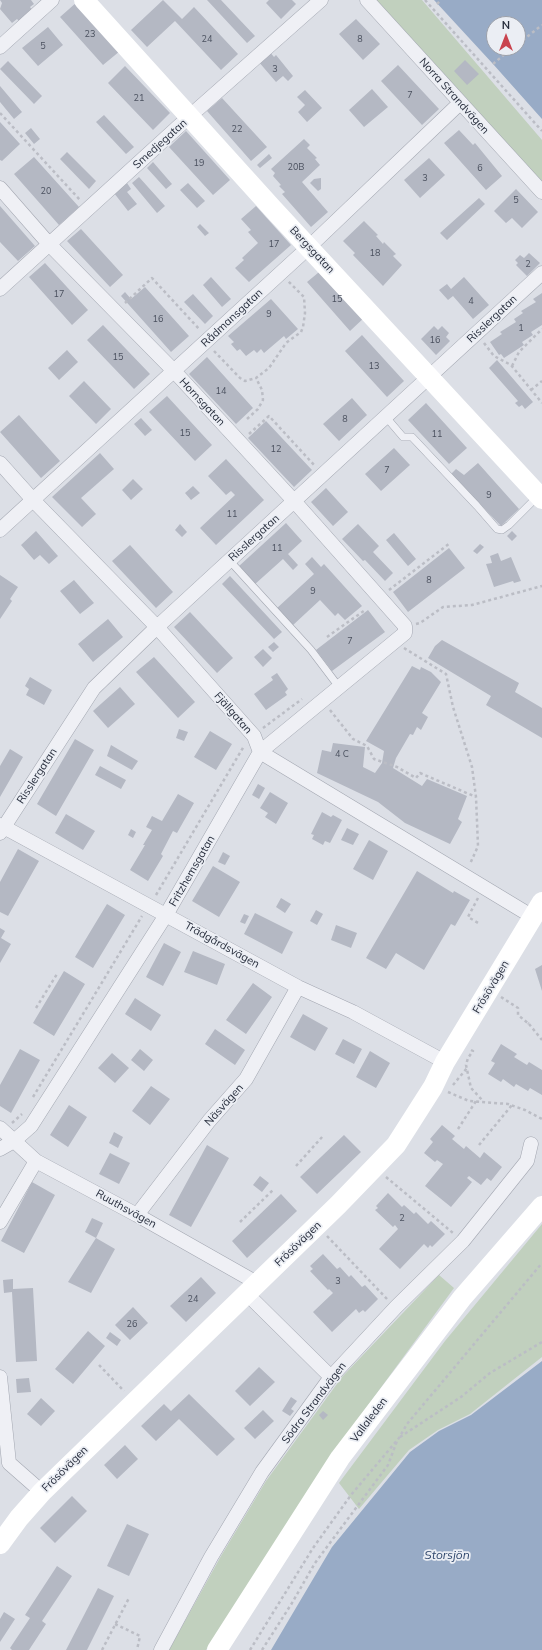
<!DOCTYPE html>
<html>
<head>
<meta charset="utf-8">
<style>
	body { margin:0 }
	#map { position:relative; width:542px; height:1650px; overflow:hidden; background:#dcdfe6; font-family:Mulish,sans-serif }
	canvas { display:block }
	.north { position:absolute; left:486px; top:16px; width:40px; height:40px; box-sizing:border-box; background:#ebeef4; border:1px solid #9da1aa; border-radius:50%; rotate:0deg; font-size:11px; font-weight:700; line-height:16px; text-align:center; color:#272d3c }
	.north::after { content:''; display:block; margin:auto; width:14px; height:18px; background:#c9434e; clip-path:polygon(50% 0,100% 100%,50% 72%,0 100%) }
</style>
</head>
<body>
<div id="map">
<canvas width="542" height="1650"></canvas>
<div class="north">N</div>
</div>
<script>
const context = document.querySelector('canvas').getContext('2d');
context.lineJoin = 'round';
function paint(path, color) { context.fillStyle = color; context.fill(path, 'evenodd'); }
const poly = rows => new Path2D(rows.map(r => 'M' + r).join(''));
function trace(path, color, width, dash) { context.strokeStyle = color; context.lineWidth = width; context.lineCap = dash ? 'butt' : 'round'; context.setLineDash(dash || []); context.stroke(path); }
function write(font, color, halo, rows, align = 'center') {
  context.font = font + ' Mulish,sans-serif'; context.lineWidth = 3.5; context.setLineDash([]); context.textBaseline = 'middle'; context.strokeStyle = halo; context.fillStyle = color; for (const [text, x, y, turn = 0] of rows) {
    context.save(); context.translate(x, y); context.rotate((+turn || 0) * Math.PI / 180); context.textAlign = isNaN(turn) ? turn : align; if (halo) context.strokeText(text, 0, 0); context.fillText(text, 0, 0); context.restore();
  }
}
paint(poly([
	[368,0,422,0,542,140,542,192],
	[542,1224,542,1357,470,1414,438,1430,409,1450,359,1509,339,1483,445,1341],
	[439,1275,454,1288,333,1453,206,1650,169,1650,221,1556,266,1481,342,1377]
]), '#c1d0be');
paint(poly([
	[434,0,542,0,542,119,493,64],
	[494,24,518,24,518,48,494,48],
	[542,1361,542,1650,271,1650,332,1547,410,1452,439,1431,471,1415]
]), '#98abc6');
paint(poly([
	[0,0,31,0,34,4,30,7,32,10,19,21,17,19,12,23,0,9,2,3],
	[163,0,182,19,194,7,238,54,221,70,175,21,147,47,131,30],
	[207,0,221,0,255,36,247,43],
	[269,0,292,0,296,4,281,19,266,3],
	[77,2,120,51,103,65,60,17],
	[356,19,380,44,363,60,339,34],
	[48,27,63,45,38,66,22,48],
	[269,51,274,57,276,55,293,76,288,81,283,76,276,82,258,61],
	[465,60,479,74,467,85,454,71],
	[8,61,42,96,34,104,0,69],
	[398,65,439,109,422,125,381,81],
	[125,66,170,113,153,130,108,83],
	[0,86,22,112,14,119,0,102],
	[372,89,388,107,364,127,349,110],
	[305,90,322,108,307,122,298,112,305,105,297,97],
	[222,98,267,147,251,161,207,111],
	[104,115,134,147,126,154,96,122],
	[0,122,20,144,2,161,0,160],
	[31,128,40,139,34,144,25,133],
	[459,130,473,145,475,143,502,176,486,190,444,143],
	[186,131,230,180,213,195,169,147],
	[304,139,310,145,307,148,317,158,315,159,320,165,302,182,328,212,311,227,282,194,285,192,279,186,281,185,273,176,275,173,271,169],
	[67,152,96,181,89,189,60,159],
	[269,154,272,158,260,168,257,165],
	[34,157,79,207,59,225,14,174],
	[429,158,445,175,420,198,404,180],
	[153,162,172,184,166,189,147,168],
	[139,177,165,206,157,213,132,183],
	[321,178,321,189,318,191,310,183,314,179],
	[127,183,131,189,127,192,137,204,128,211,114,193],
	[188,183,205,201,197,208,180,190],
	[516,189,538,212,522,228,512,218,506,223,494,211],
	[479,198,485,204,447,240,440,233],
	[0,206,35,246,18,261,0,242],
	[256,206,291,245,249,282,235,268,244,260,242,258,258,243,248,232,251,230,241,219],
	[364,221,378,235,376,236,383,244,384,242,396,254,393,256,402,265,383,286,353,255,355,253,343,241],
	[200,224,209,233,205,236,197,227],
	[81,229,123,275,110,287,67,241],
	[529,253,540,263,527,276,516,265,518,263,515,260,520,255,524,258],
	[45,263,88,310,72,325,29,277],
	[324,268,366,316,350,331,307,282],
	[211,277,231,299,222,307,203,285],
	[464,277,489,305,473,319,453,296,448,300,439,290,447,284,451,289],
	[145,287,189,336,171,352,121,296,125,292,131,299],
	[542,293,542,325,531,332,533,335,522,342,524,345,504,358,501,354,499,355,490,342,502,334,500,332,516,322,514,319,523,313,521,311,536,302,533,299],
	[193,294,213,316,205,324,184,302],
	[271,299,298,329,286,339,284,336,264,353,261,349,257,353,254,350,246,356,240,349,237,351,231,344,234,342,228,336],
	[103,325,150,374,134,389,87,340],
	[434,326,438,330,442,326,449,333,446,337,450,341,436,355,421,339],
	[362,335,404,381,387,397,345,351],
	[67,350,78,362,59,380,48,368],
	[207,357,253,408,236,424,189,374],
	[497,360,533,402,525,409,522,405,519,407,515,403,518,401,489,368],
	[84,381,111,409,96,424,69,396],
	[167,396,212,445,195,461,149,412],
	[352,398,367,415,339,441,323,424],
	[426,403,467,448,449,464,408,420],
	[19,415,60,461,41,478,0,432],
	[141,418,152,430,145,436,134,424],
	[266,421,312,470,294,487,248,438],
	[394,448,410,465,381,491,365,474],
	[100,453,114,469,81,498,96,514,82,527,52,497],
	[226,459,264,500,216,545,200,528,235,495,231,491,226,495,208,476],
	[478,463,519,509,501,526,451,474,456,469,464,475],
	[133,479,143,489,131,500,122,490],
	[193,486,200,493,191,500,185,493],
	[326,488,348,512,333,526,311,502],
	[286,523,302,541,288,554,298,565,293,570,283,559,254,585,238,567],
	[180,524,187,532,182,537,175,530],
	[358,524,379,546,373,552,393,573,385,581,365,560,363,561,342,539],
	[36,531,58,556,49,564,40,555,34,560,21,545],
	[512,531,517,536,512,541,507,536],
	[394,533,416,559,408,566,386,540],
	[480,544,484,547,477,554,473,551],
	[130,545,173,592,156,608,112,561],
	[449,548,465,568,408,612,393,592],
	[498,553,501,561,511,557,521,581,514,583,513,581,494,587,486,564,492,563,490,556],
	[312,557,321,567,324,564,362,606,345,620,338,613,335,616,320,600,292,626,276,609,314,574,305,564],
	[0,575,18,587,10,599,12,601,0,619],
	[230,576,282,632,274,639,222,584],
	[74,580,94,603,80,614,60,591],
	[368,610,385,632,332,671,316,650],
	[190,612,233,658,217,673,174,627],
	[108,619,123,637,93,662,78,644],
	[442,640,519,683,515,692,542,708,542,738,486,705,491,696,428,658,435,646],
	[274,642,279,647,273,652,268,647],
	[263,649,272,658,263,667,254,657],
	[154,657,195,702,178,718,136,672],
	[412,666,420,670,421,667,431,672,441,682,422,713,428,717,421,730,417,727,413,735,410,734,396,758,393,768,422,786,427,779,467,796,458,819,462,822,450,844,405,823,378,802,317,773,322,750,331,752,333,743,365,747,363,767,375,773,382,763,384,751,366,741],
	[277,673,288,689,285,692,287,695,266,710,254,694,273,680,271,677],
	[30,677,52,690,44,705,26,695,29,689,25,686],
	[120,687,135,704,108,728,93,711],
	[179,729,188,732,184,741,176,738],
	[210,731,232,744,216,770,194,757],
	[75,739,94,750,56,816,37,804],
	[111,745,138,761,132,770,107,756],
	[10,749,23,757,0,797,0,766],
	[100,766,126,780,121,789,95,775],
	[258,784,265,788,259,799,252,795],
	[270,792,288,803,276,824,265,817,268,813,260,808],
	[178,794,194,803,177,833,173,831,161,854,163,856,148,881,130,870,145,845,143,845,152,830,146,827,152,816,162,821],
	[322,812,331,817,333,815,342,820,330,843,325,841,323,845,312,839,314,835,311,834],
	[66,814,95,831,83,850,55,833],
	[347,828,359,834,353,845,341,840],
	[131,829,136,832,133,838,128,835],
	[369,840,388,851,373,880,353,869],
	[18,849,39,861,8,916,0,912,0,882],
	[223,852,230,856,225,865,218,862],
	[213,866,240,882,219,917,192,901],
	[417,871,453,893,454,891,470,900,455,926,451,924,424,970,396,953,386,969,366,958],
	[281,898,291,904,285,913,276,907],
	[107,904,125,915,93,968,75,957],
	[316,910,323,914,317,925,310,921],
	[255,913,293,932,282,954,244,934],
	[244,914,249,916,245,924,240,922],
	[336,925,357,933,351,948,331,940],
	[0,928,5,931,1,938,11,944,0,963],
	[164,943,181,952,163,986,146,977],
	[193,951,225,964,217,985,184,972],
	[542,965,542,991,535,969],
	[64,971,85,984,54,1036,33,1023],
	[253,983,272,997,246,1034,226,1020],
	[135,998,161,1015,151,1031,125,1014],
	[303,1014,328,1028,315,1051,290,1037],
	[215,1029,245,1050,235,1065,205,1044],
	[343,1039,362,1049,354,1064,335,1054],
	[501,1044,517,1054,514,1057,527,1065,529,1062,542,1070,542,1095,530,1088,528,1091,516,1084,514,1087,503,1079,501,1082,488,1074,495,1063,491,1061],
	[20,1049,40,1060,11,1113,0,1106,0,1085],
	[140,1049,153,1060,144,1071,131,1060],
	[370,1051,390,1063,376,1088,356,1077],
	[112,1053,129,1068,115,1083,98,1068],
	[151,1086,170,1099,150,1125,132,1111],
	[69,1105,87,1117,68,1147,50,1135],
	[442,1125,455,1136,452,1139,464,1149,466,1146,480,1158,484,1152,502,1167,491,1181,487,1178,481,1185,469,1176,467,1178,472,1182,451,1207,425,1186,443,1164,437,1160,435,1162,424,1153,433,1142,430,1139],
	[114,1132,123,1137,118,1148,109,1143],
	[344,1135,361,1152,317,1194,300,1177],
	[207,1145,229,1158,191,1227,169,1215],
	[110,1153,130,1163,119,1184,99,1174],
	[260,1176,269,1183,262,1192,253,1185],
	[32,1182,55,1195,24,1253,1,1241],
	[388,1193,402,1207,404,1205,414,1214,416,1212,428,1224,431,1221,445,1234,432,1247,430,1245,428,1248,424,1244,400,1269,379,1249,398,1229,395,1225,393,1227,375,1210,378,1208,376,1206],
	[281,1194,297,1211,247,1258,232,1241],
	[92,1218,103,1223,96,1238,85,1232],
	[96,1238,115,1249,91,1293,68,1282],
	[323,1254,337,1269,340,1267,349,1277,351,1275,362,1287,365,1285,378,1299,365,1312,363,1310,359,1313,356,1309,332,1332,313,1312,333,1293,329,1289,328,1290,310,1271,313,1269,310,1266],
	[201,1277,216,1293,186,1322,170,1306],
	[13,1279,13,1289,33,1288,37,1361,16,1362,12,1292,4,1293,3,1280],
	[133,1307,148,1323,130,1340,115,1325],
	[88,1331,105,1346,73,1384,55,1369],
	[110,1332,121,1340,117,1346,106,1338],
	[259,1367,275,1382,250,1406,235,1391],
	[29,1378,31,1392,17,1393,16,1379],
	[189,1394,235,1439,217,1456,179,1419,156,1441,141,1426,164,1404,171,1411],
	[291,1397,297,1401,291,1409,294,1411,290,1416,282,1411],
	[41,1398,55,1411,41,1426,27,1414],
	[263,1410,274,1421,255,1439,244,1428],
	[323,1411,328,1415,323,1420,319,1415],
	[125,1445,138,1459,117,1479,104,1465],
	[72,1496,87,1511,55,1543,40,1528],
	[127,1524,149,1534,129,1576,107,1566],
	[57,1566,72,1576,42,1621,46,1624,29,1650,12,1650,10,1648,30,1618,25,1615],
	[98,1588,114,1596,87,1650,66,1650],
	[4,1612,15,1619,0,1642,0,1619]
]), '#b4b8c3');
const lane = poly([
	[386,417,403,437,412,437,477,506,497,529,502,530,509,525,537,497],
	[229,560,311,650,339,687]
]);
const street = poly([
	[367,0,542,192],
	[0,47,52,0],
	[0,188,49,244,174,371,294,501,405,626,405,633,260,752,166,915,31,1126,14,1141,0,1149],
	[0,289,190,116,321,0],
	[0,463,34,501,157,627,254,736,260,752,533,917],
	[0,530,309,247,460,103],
	[0,825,298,987,353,1012,445,1062],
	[0,833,94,688,157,627,542,273],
	[0,1128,36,1161,137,1215,257,1283],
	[137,1215,209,1121,246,1079,298,987],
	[0,1222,36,1161],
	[246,1293,331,1377],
	[0,1377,9,1463,42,1492],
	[161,1650,211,1557,262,1472,331,1377,396,1307,463,1241,527,1161,531,1144]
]);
trace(lane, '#a2a6b0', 8);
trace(street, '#a2a6b0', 15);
trace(poly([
	[425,0,542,131],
	[437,4,441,0],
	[518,44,542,25],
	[493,64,512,48],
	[0,113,80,200],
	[125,303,152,278,200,330],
	[484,343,494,356,511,365,542,403],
	[214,351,240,378,245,381,256,378,269,368,286,343,301,332,303,327,305,313,304,297,288,281],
	[512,366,519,352,542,329],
	[531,390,542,381],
	[247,419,258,409,263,400,262,390,256,378],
	[249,434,269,416,315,466],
	[389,590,450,543],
	[416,624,420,623,443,607,472,605,542,586],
	[327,637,365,610],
	[404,648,446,674,453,707,472,767,476,797,478,846,470,864],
	[330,710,353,739,367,746,374,759,397,767,416,778,420,773,476,797],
	[263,728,302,699],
	[156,895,244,746],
	[478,898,468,917,480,924],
	[501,997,518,1008,518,1015,529,1024,528,1023],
	[36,1008,57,974],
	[529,1024,542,1040],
	[471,1050,473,1051,468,1058,466,1065,471,1088,483,1101],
	[453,1085,467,1068],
	[448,1092,469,1101,508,1104,525,1110,542,1119],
	[33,1097,142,916],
	[12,1123,22,1114],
	[458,1129,476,1101],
	[479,1145,512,1105],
	[296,1166,323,1136],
	[386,1177,453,1233],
	[240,1222,273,1190],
	[327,1236,387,1299],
	[99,1365,124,1391],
	[400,1437,461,1397,490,1373,542,1342],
	[115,1624,140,1636,137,1650],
	[102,1650,129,1598],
	[250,1650,313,1548,351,1495,399,1438,407,1424,542,1263],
	[262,1650,292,1603,315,1563,388,1465,397,1441]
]), '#bbbdc5', 2.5, [3, 3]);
trace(lane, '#eff0f5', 7);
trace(street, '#eff0f5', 14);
trace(poly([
	[84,0,273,209,542,499],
	[0,1544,19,1518,42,1492,338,1205,396,1145,433,1087,445,1062,542,902],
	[217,1650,340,1458,462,1298,542,1206]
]), '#fff', 20);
write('9px', '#4a505e', null, [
	["23",90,34],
	["24",207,39],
	["8",360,39],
	["5",43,46],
	["3",275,69],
	["7",410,95],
	["21",139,98],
	["22",237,129],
	["19",199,163],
	["20B",296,167],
	["6",480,168],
	["3",425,178],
	["20",46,191],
	["5",516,200],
	["17",274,244],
	["18",375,253],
	["2",528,264],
	["17",59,294],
	["15",337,299],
	["4",471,301],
	["9",269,314],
	["16",158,319],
	["1",521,328],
	["16",435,340],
	["15",118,357],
	["13",374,366],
	["14",221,391],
	["8",345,419],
	["15",185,433],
	["11",437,434],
	["12",276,449],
	["7",387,470],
	["9",489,495],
	["11",232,514],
	["11",277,548],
	["8",429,580],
	["9",313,591],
	["7",350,641],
	["4 C",342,754],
	["2",402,1218],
	["3",338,1281],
	["24",193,1299],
	["26",132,1324]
]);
write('11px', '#272d3c', '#ebeef4', [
	["Norra Strandvägen",454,96,48],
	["Smedjegatan",160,144,-42],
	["Bergsgatan",312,250,47],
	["Rådmansgatan",232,318,-43],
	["Risslergatan",492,319,-43],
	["Hornsgatan",202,402,47],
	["Risslergatan",254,538,-42],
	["Fjällgatan",233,713,49],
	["Risslergatan",37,776,-57],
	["Fritzhemsgatan",192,871,-60],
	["Trädgårdsvägen",222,945,29],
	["Frösövägen",491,987,-59],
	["Näsvägen",224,1105,-48],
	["Ruuthsvägen",126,1209,29],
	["Frösövägen",298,1244,-44],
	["Södra Strandvägen",314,1403,-53],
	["Vallaleden",369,1420,-53],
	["Frösövägen",65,1469,-45]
]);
write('italic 12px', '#32496e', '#ebeef4', [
	["Storsjön",447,1555]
]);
</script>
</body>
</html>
